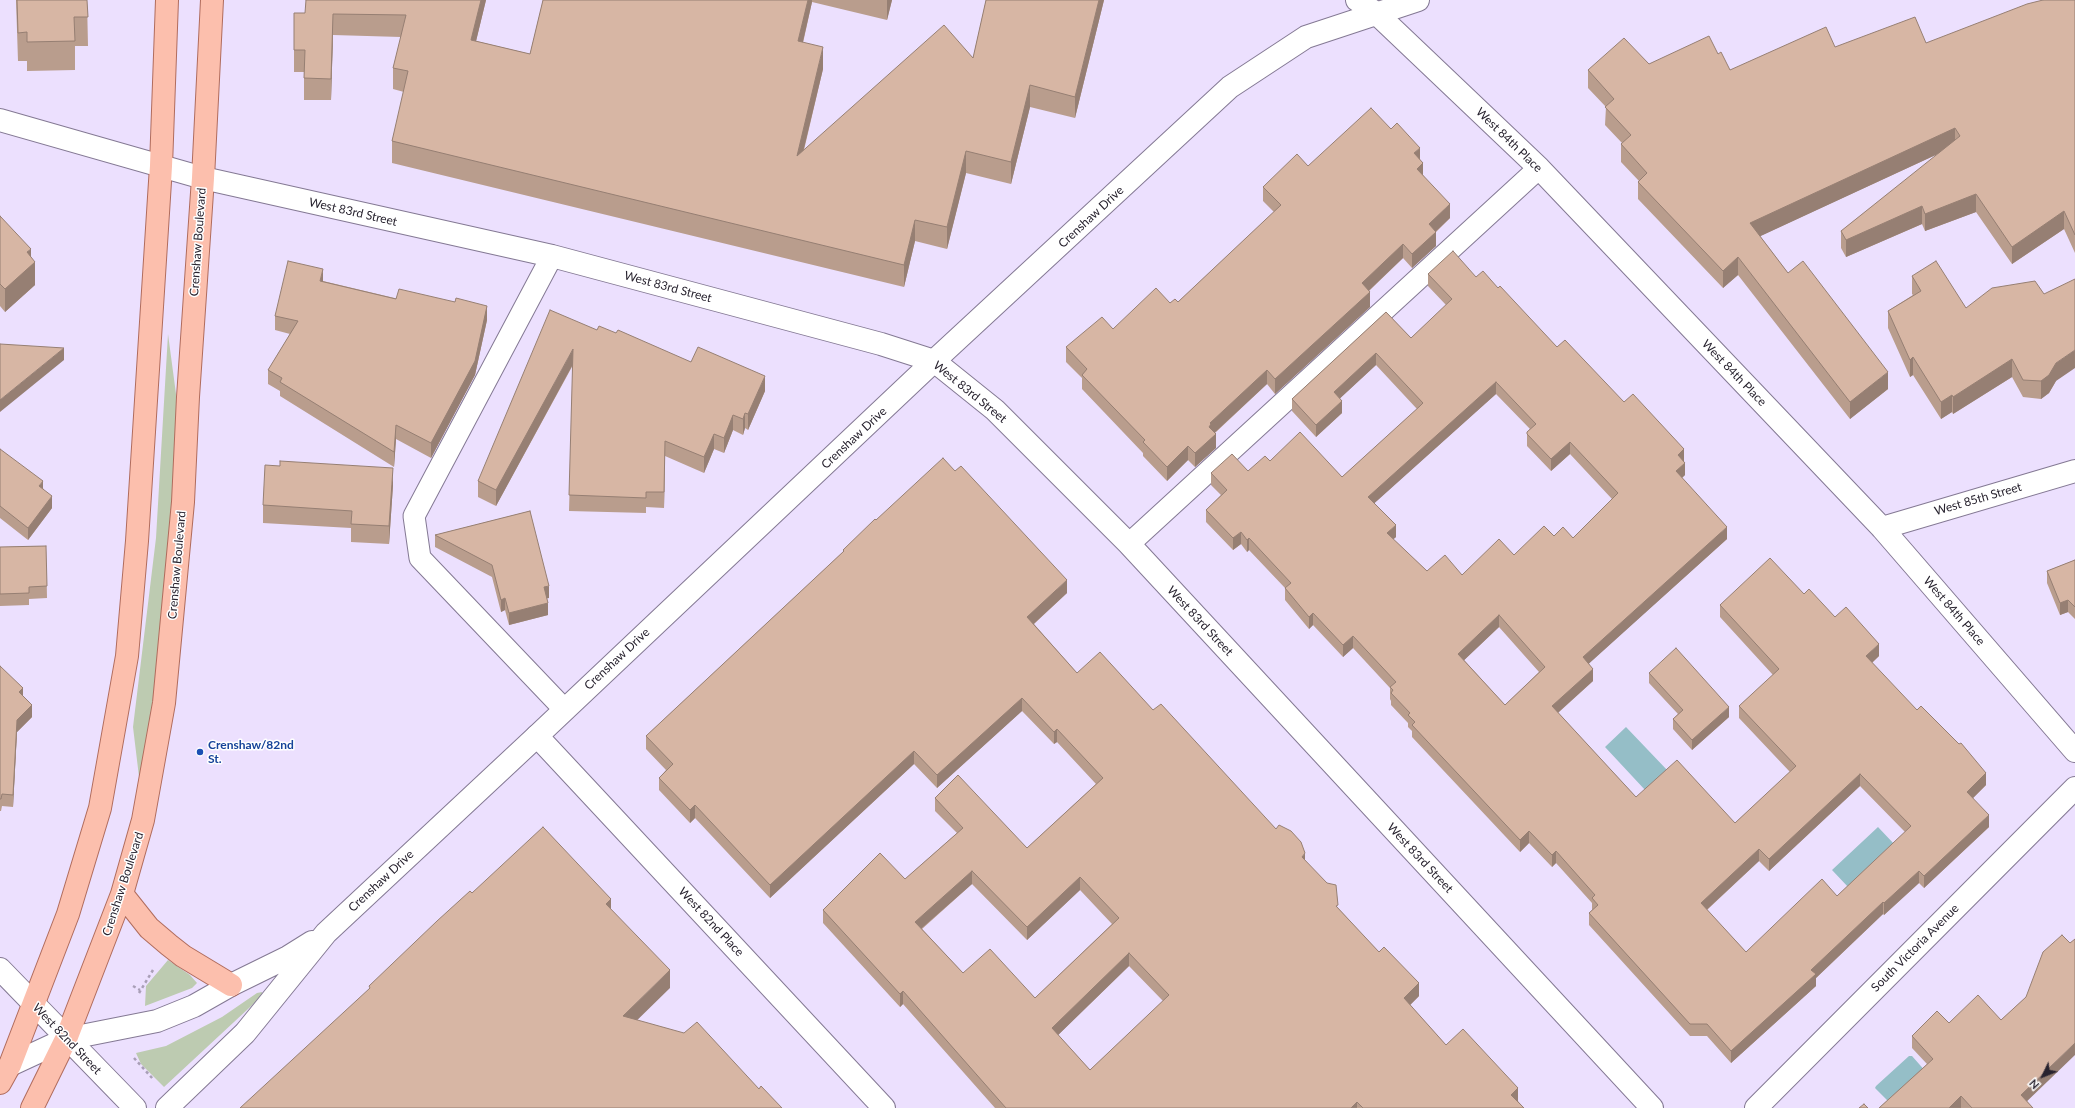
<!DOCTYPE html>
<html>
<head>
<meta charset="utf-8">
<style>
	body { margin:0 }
	#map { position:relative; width:2075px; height:1108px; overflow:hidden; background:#ece0fe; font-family:Lato,sans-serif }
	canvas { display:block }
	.north { position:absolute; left:2023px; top:1056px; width:40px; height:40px; -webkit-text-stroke:3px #fff; paint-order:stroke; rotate:227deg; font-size:11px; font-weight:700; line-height:16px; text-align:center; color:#28232f }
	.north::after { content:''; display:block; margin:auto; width:14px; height:18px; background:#28232f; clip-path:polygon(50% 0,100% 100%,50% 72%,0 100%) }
</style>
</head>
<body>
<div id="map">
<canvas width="2075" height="1108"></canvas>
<div class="north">N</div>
</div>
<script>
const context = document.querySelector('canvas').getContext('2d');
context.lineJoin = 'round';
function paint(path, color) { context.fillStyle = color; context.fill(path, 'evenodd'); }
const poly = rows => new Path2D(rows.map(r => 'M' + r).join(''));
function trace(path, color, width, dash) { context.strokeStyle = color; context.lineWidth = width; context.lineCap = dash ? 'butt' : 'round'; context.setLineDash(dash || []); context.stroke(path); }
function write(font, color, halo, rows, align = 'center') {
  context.font = font + ' Lato,sans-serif'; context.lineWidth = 3; context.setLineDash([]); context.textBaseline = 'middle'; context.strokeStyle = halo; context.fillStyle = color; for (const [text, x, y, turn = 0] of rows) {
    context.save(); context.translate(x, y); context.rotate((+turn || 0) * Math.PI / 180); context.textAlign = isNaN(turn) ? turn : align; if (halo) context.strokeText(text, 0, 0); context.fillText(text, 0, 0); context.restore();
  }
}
paint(poly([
	[168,334,178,409,171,541,155,701,140,785,133,727,156,538],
	[168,960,190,975,197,983,192,988,145,1006,146,986],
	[262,992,262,996,164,1087,141,1064,136,1053,166,1046,222,1017,257,993]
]), '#bdcbb1');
paint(poly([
	[1626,727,1668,771,1646,791,1605,747],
	[1878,827,1895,845,1849,888,1832,870],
	[1909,1056,1912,1056,1942,1090,1890,1103,1875,1088,1876,1086]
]), '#95bec7');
const lane = poly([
	[552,256,414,516,420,558,564,709],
	[1129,544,1539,168]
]);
const street = poly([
	[1357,0,1376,13,1539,168,1882,528,2075,751],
	[0,120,203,178,552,256,881,344,934,361,995,410,1129,544,1652,1108],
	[1882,528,2075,471],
	[537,736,884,1108],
	[0,969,135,1108],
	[1756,1108,2075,788]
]);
const secondary = poly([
	[10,1065,66,1039,157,1021,194,1006,231,985,288,957,312,942],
	[167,1108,245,1033,326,933,537,736,934,361,1230,87,1306,37,1418,0]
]);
const primary = poly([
	[122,894,149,928,169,945,183,956,231,985],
	[0,1083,10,1065,68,914,100,808,127,656,137,541,161,166,167,0],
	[32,1108,66,1039,122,894,143,820,164,703,183,502,188,397,203,178,212,0]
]);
trace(lane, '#847994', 23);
trace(street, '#847994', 24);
trace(secondary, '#847994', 24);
trace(primary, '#b06c5d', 24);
trace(poly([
	[133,986,140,990],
	[139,993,153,970],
	[134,1058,153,1079]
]), '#a99fb7', 2.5, [3, 3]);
trace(lane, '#fff', 21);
trace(street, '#fff', 22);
trace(secondary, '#fff', 22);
trace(primary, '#fcbfad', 22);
paint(poly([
	[16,0,87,0,88,46,75,46,75,70,27,71,27,61,18,61],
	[486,0,476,41,530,54,543,0,892,0,887,20,812,2,803,43,823,69,804,150,973,58,986,0,1104,0,1075,118,1030,107,1011,184,966,173,947,249,915,241,904,287,392,163,392,141,404,92,393,89,393,68,401,37,333,35,331,100,304,100,304,72,294,72,294,13,305,13],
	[2075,0,2075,253,2064,229,2012,264,1976,212,1925,231,1922,224,1846,257,1841,248,1841,231,1940,153,1760,236,1788,273,1888,389,1850,419,1738,275,1723,288,1638,199,1638,182,1639,181,1621,162,1621,144,1622,143,1605,125,1606,107,1588,88,1588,70,1649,64,1718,54,1730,70,1835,47,1926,43],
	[1420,160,1423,175,1450,218,1436,232,1436,246,1412,268,1403,258,1369,291,1370,307,1275,394,1267,384,1215,433,1216,448,1195,467,1188,460,1167,481,1143,456,1143,453,1082,389,1082,378,1066,362,1066,347,1113,329,1170,303,1178,302,1274,212,1263,201,1263,187,1308,166],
	[0,216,31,257,35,285,5,312,0,306],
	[1428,274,1476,277,1498,288,1557,347,1624,402,1684,461,1685,475,1682,478,1727,539,1589,663,1593,681,1558,713,1636,797,1735,823,1790,772,1739,718,1739,706,1773,675,1720,617,1720,605,1804,594,1835,617,1879,656,1872,663,1986,785,1973,798,1989,827,1924,888,1919,883,1884,915,1883,914,1816,978,1816,986,1731,1063,1707,1036,1690,1036,1589,925,1589,913,1592,910,1592,903,1556,863,1552,867,1529,843,1520,852,1412,737,1412,731,1408,727,1408,723,1391,705,1391,701,1390,699,1390,688,1353,648,1343,657,1313,625,1309,629,1285,600,1285,588,1249,550,1247,552,1241,544,1233,550,1206,522,1206,510,1221,495,1211,485,1211,473,1248,471,1270,461,1342,477,1417,409,1376,365,1340,398,1342,413,1316,437,1292,411,1292,399,1386,312,1411,338,1446,305,1428,286],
	[1496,394,1530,429,1527,432,1527,446,1551,471,1570,454,1612,499,1573,538,1554,536,1514,555,1462,575,1427,571,1393,539,1396,537,1374,503],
	[1499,627,1539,672,1505,705,1464,660],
	[1860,786,1905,832,1837,896,1746,952,1707,910,1759,861,1769,871],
	[1912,276,1966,308,2044,294,2056,381,2049,393,2041,399,2023,397,2012,377,1953,414,1952,412,1941,419,1913,375,1910,377,1888,328,1888,311,1913,295,1912,294],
	[323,281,487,320,475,375,431,458,396,439,394,467,280,396,280,391,268,384,268,370,290,334,275,330,275,316],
	[597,330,691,362,765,391,748,430,745,428,743,435,733,430,724,453,714,449,704,473,665,456,664,508,646,507,646,513,569,511,573,365,496,506,478,497,478,481],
	[0,449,43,488,52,508,28,540,0,518],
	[393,485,389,544,351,542,351,528,263,523,263,505],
	[530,511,549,598,547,598,548,615,509,625,505,610,501,612,492,577,435,547,435,535],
	[876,520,1067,593,1034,624,1077,673,1153,710,1305,860,1338,908,1419,996,1410,1005,1446,1045,1518,1101,1524,1108,995,1108,903,1004,900,1007,823,923,823,910,905,879,957,833,935,811,935,798,1027,848,1096,784,1057,742,1054,744,1022,711,937,788,914,764,770,898,695,818,690,823,659,790,659,778,666,770,646,749,646,736,843,552,843,550],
	[972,884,1027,940,1080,890,1112,924,1035,998,963,973,922,929],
	[1129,966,1163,1001,1090,1070,1058,1035],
	[46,546,47,598,29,599,29,605,0,606,0,547],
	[2075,560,2075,619,2068,612,2060,615,2047,583,2047,571],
	[0,666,23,696,32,717,17,732,13,807,2,806,1,811,0,811],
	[1649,673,1729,717,1692,750,1673,729,1673,719,1678,714,1649,683],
	[2070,943,2027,1101,2033,1108,1879,1108,1927,1064,1912,1048,1912,1036,1949,1023,2001,1020,2026,997]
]), '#b99d8d');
paint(poly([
	[481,0,486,0,471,62,471,40],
	[808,0,812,0,812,2,798,63,798,41],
	[887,0,892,0,887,20],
	[1099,0,1104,0,1075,118,1075,97],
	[333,14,333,35,331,100,331,79],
	[823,47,823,69,797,177,797,156],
	[1030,85,1030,107,1011,184,1011,162],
	[1955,128,1955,146,1750,241,1750,223],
	[1420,148,1420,162,1414,153],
	[966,151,966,173,947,249,947,227],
	[1423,163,1423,178,1417,169],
	[1976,194,1976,212,1925,231,1925,214],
	[1450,204,1450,218,1433,234,1436,232,1436,246,1412,268,1412,254,1429,224],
	[1922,206,1922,224,1846,257,1846,240],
	[2064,211,2064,229,2012,264,2012,247],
	[915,220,915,241,904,287,904,265],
	[1403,244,1403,258,1362,297,1362,283],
	[31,249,31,265,35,262,35,285,5,312,5,289,27,252],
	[1738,257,1738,275,1723,288,1723,271],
	[323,269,323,284,320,281],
	[1370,292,1370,307,1275,394,1275,379],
	[487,306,487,320,475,375,431,458,431,443],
	[64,348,64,360,0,412,0,400],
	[573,349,573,364,496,506,496,490],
	[2075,350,2075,368,2056,381,2049,393,2041,399,2041,381,2056,363],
	[1376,353,1376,365,1334,404,1334,392],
	[1913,357,1913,375,1910,377,1910,360],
	[2012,359,2012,377,1953,414,1953,397],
	[1267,370,1267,384,1211,436,1216,434,1216,448,1195,467,1195,453,1209,427,1210,423],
	[1888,372,1888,389,1850,419,1850,402],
	[765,376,765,391,748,430,748,414],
	[1496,382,1496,394,1368,509,1368,497],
	[1952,395,1952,412,1941,419,1941,402],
	[1342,401,1342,413,1316,437,1316,425],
	[745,413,745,428,743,435,743,419],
	[733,415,733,430,724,453,724,438],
	[396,425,396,439,394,467,394,452],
	[714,434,714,449,704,473,704,457],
	[665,441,665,456,664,508,664,492],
	[1570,442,1570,454,1551,471,1551,459],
	[1188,446,1188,460,1167,481,1167,467],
	[1684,449,1684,461,1678,467,1678,455],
	[1685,463,1685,475,1676,483,1676,471],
	[393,468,393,485,389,544,389,526],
	[43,481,43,493,39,486],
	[52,496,52,508,28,540,28,528],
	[1396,525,1396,537,1387,545,1387,533],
	[1727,527,1727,539,1583,669,1583,657],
	[1241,532,1241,544,1233,550,1233,538],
	[1249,538,1249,550,1247,552,1247,540],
	[1067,580,1067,593,1027,630,1027,617],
	[549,586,549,598,544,599,544,587],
	[505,598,505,610,501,612,501,600],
	[2068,600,2068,612,2060,615,2060,603],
	[548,603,548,615,509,625,509,613],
	[1313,613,1313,625,1309,629,1309,617],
	[1499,615,1499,627,1458,666,1458,654],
	[1353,636,1353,648,1343,657,1343,645],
	[1879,644,1879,656,1866,668,1866,656],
	[1593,669,1593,681,1552,718,1552,706],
	[23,688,23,700,19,692],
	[1022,698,1022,711,937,788,937,775],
	[32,705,32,717,17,732,13,807,13,795,17,720],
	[1729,707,1729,717,1692,750,1692,740],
	[1057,729,1057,742,1054,744,1054,732],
	[914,751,914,764,770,898,770,885],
	[1986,773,1986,785,1967,804,1967,792],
	[1860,774,1860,786,1769,871,1769,859],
	[695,805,695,818,690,823,690,810],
	[1989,815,1989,827,1924,888,1924,876],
	[1529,831,1529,843,1520,852,1520,840],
	[1759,849,1759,861,1701,915,1701,903],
	[1556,851,1556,863,1552,867,1552,855],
	[1305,853,1305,866,1302,857],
	[972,871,972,884,915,934,915,922],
	[1919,871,1919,883,1884,915,1884,903],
	[1080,877,1080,890,1027,940,1027,927],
	[611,899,611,918,606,904],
	[1883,902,1883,914,1816,978,1816,986,1731,1063,1731,1051,1811,970],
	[1129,953,1129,966,1052,1041,1052,1028],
	[670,970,670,988,623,1034,623,1016],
	[1419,983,1419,996,1404,1011,1404,998],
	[903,991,903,1004,900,1007,900,994],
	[2075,1043,2075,1055,2021,1107,2021,1095],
	[1518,1088,1518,1101,1511,1107,1511,1095],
	[1961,1096,1961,1108,1949,1108],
	[1357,1102,1357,1108,1351,1108]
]), '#967f73');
const building = poly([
	[17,0,87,0,88,17,74,17,75,41,27,42,27,32,18,33,17,0],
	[306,0,481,0,471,40,530,54,543,0,808,0,798,41,823,47,797,156,944,25,973,58,986,0,1099,0,1075,97,1030,85,1011,162,966,151,947,227,915,220,904,265,392,141,408,71,393,68,406,15,333,14,331,79,304,78,305,50,294,50,294,13,305,13,306,0],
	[2043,0,2075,0,2075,235,2064,211,2012,247,1976,194,1925,214,1922,206,1846,240,1841,231,1960,136,1955,128,1750,223,1788,273,1803,261,1888,372,1850,402,1738,257,1723,271,1638,182,1647,173,1621,144,1631,135,1605,107,1614,99,1588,70,1624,38,1649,64,1709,36,1718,54,1721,52,1730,70,1826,27,1835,47,1915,17,1926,43,2027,4,2043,0],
	[1371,108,1391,129,1397,123,1420,148,1414,153,1423,163,1417,169,1450,204,1429,224,1436,232,1412,254,1403,244,1362,283,1370,292,1275,379,1267,370,1210,423,1211,424,1209,427,1216,434,1195,453,1188,446,1167,467,1143,442,1145,440,1082,375,1087,369,1066,347,1102,317,1113,329,1156,288,1170,303,1175,299,1178,302,1281,205,1263,187,1297,154,1308,166,1371,108],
	[0,216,31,249,27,252,35,262,5,289,0,284,0,216],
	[1453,251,1476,277,1483,271,1498,288,1500,286,1557,347,1565,340,1624,402,1633,394,1684,449,1678,455,1685,463,1676,471,1727,527,1583,657,1593,669,1552,706,1636,797,1677,760,1735,823,1796,766,1739,706,1779,669,1720,605,1770,558,1804,594,1809,589,1835,617,1846,607,1879,644,1866,656,1917,710,1921,706,1959,744,1961,743,1986,773,1967,792,1989,815,1924,876,1919,871,1884,903,1883,902,1811,970,1816,974,1731,1051,1707,1024,1690,1024,1589,913,1598,905,1592,898,1595,895,1556,851,1552,855,1529,831,1520,840,1412,725,1415,722,1408,715,1410,713,1391,693,1393,690,1390,687,1396,682,1353,636,1343,645,1313,613,1309,617,1285,588,1291,583,1249,538,1247,540,1241,532,1233,538,1206,510,1227,490,1211,473,1232,454,1248,471,1265,456,1270,461,1300,432,1342,477,1420,406,1423,403,1376,353,1334,392,1342,401,1316,425,1292,399,1386,312,1411,338,1452,299,1428,274,1453,251],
	[1496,382,1536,424,1527,432,1527,434,1551,459,1570,442,1618,493,1573,538,1563,527,1554,536,1544,526,1514,555,1499,539,1462,575,1445,555,1427,571,1387,533,1396,525,1368,497,1496,382],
	[1499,615,1545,667,1505,705,1458,654,1499,615],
	[1860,774,1911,826,1837,896,1822,879,1746,952,1701,903,1759,849,1769,859,1860,774],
	[288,261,323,269,320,281,396,299,399,289,455,302,456,298,487,306,475,361,431,443,396,425,394,452,280,382,282,378,268,370,298,321,275,316,288,261],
	[1936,261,1966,308,1992,288,2035,281,2044,294,2075,279,2075,350,2056,363,2049,375,2041,381,2023,380,2012,359,1953,397,1952,395,1941,402,1913,357,1910,360,1888,311,1921,291,1912,276,1936,261],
	[550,310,597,330,599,326,616,333,618,330,691,362,698,347,765,376,748,414,745,413,743,419,733,415,724,438,714,434,704,457,665,441,664,492,646,492,646,498,569,495,573,349,496,490,478,481,550,310],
	[0,344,64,348,0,400,0,344],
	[0,449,43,481,39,486,52,496,28,528,0,506,0,449],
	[943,458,955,471,961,466,1067,580,1027,617,1077,673,1100,652,1153,710,1161,704,1276,829,1279,825,1291,831,1301,842,1305,853,1302,857,1327,883,1336,885,1338,905,1336,906,1379,952,1384,947,1419,983,1404,998,1446,1045,1463,1029,1518,1088,1511,1095,1524,1108,1363,1108,1357,1102,1351,1108,1006,1108,903,991,900,994,823,910,880,853,905,879,963,828,935,798,958,775,1027,848,1103,778,1057,729,1054,732,1022,698,937,775,914,751,770,885,695,805,690,810,659,778,673,764,646,736,844,551,843,550,875,519,876,520,943,458],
	[972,871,1027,927,1080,877,1119,918,1035,998,990,949,963,973,915,922,972,871],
	[1129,953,1169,995,1090,1070,1052,1028,1129,953],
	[280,461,393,468,389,526,351,524,352,511,263,505,265,465,280,466,280,461],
	[530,511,549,586,544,587,548,603,509,613,505,598,501,600,492,565,435,535,530,511],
	[46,546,47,586,29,587,29,593,0,594,0,547,46,546],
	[2075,560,2075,607,2068,600,2060,603,2047,571,2075,560],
	[1676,648,1729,707,1692,740,1673,719,1683,710,1649,673,1676,648],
	[0,666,23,688,19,692,32,705,17,720,13,795,2,794,1,799,0,799,0,666],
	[543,827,611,899,606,904,670,970,623,1016,684,1033,697,1022,759,1089,761,1086,782,1108,240,1108,370,988,369,986,437,921,470,891,472,893,543,827],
	[2062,935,2070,943,2075,939,2075,1043,2021,1095,2033,1108,1972,1108,1961,1096,1949,1108,1879,1108,1933,1059,1912,1036,1937,1011,1949,1023,1978,995,2001,1020,2026,997,2043,952,2062,935],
	[1864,1104,1868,1108,1859,1108,1864,1104]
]);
paint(building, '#d7b6a4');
trace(building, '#967f73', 1);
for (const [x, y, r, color] of [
	[200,752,4,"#1a4fb4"]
]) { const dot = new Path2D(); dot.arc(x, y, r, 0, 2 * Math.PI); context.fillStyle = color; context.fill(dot); trace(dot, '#fff', 1.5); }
write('12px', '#28232f', '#fff', [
	["West 84th Place",1509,140,44],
	["West 83rd Street",353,212,13],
	["Crenshaw Drive",1091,217,-43],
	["Crenshaw Boulevard",198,242,-86],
	["West 83rd Street",668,287,15],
	["West 84th Place",1734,373,46],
	["West 83rd Street",970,392,39],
	["Crenshaw Drive",854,438,-43],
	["West 85th Street",1978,499,-16],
	["Crenshaw Boulevard",177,565,-85],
	["West 84th Place",1954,611,49],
	["West 83rd Street",1200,621,47],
	["Crenshaw Drive",617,659,-43],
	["West 83rd Street",1420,858,47],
	["Crenshaw Drive",381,881,-43],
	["Crenshaw Boulevard",123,884,-72],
	["West 82nd Place",711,922,47],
	["South Victoria Avenue",1915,948,-45],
	["West 82nd Street",67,1039,46]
]);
write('bold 12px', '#164399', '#fff', [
	["Crenshaw/82nd",208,745],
	["St.",208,759]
], 'left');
</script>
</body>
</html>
